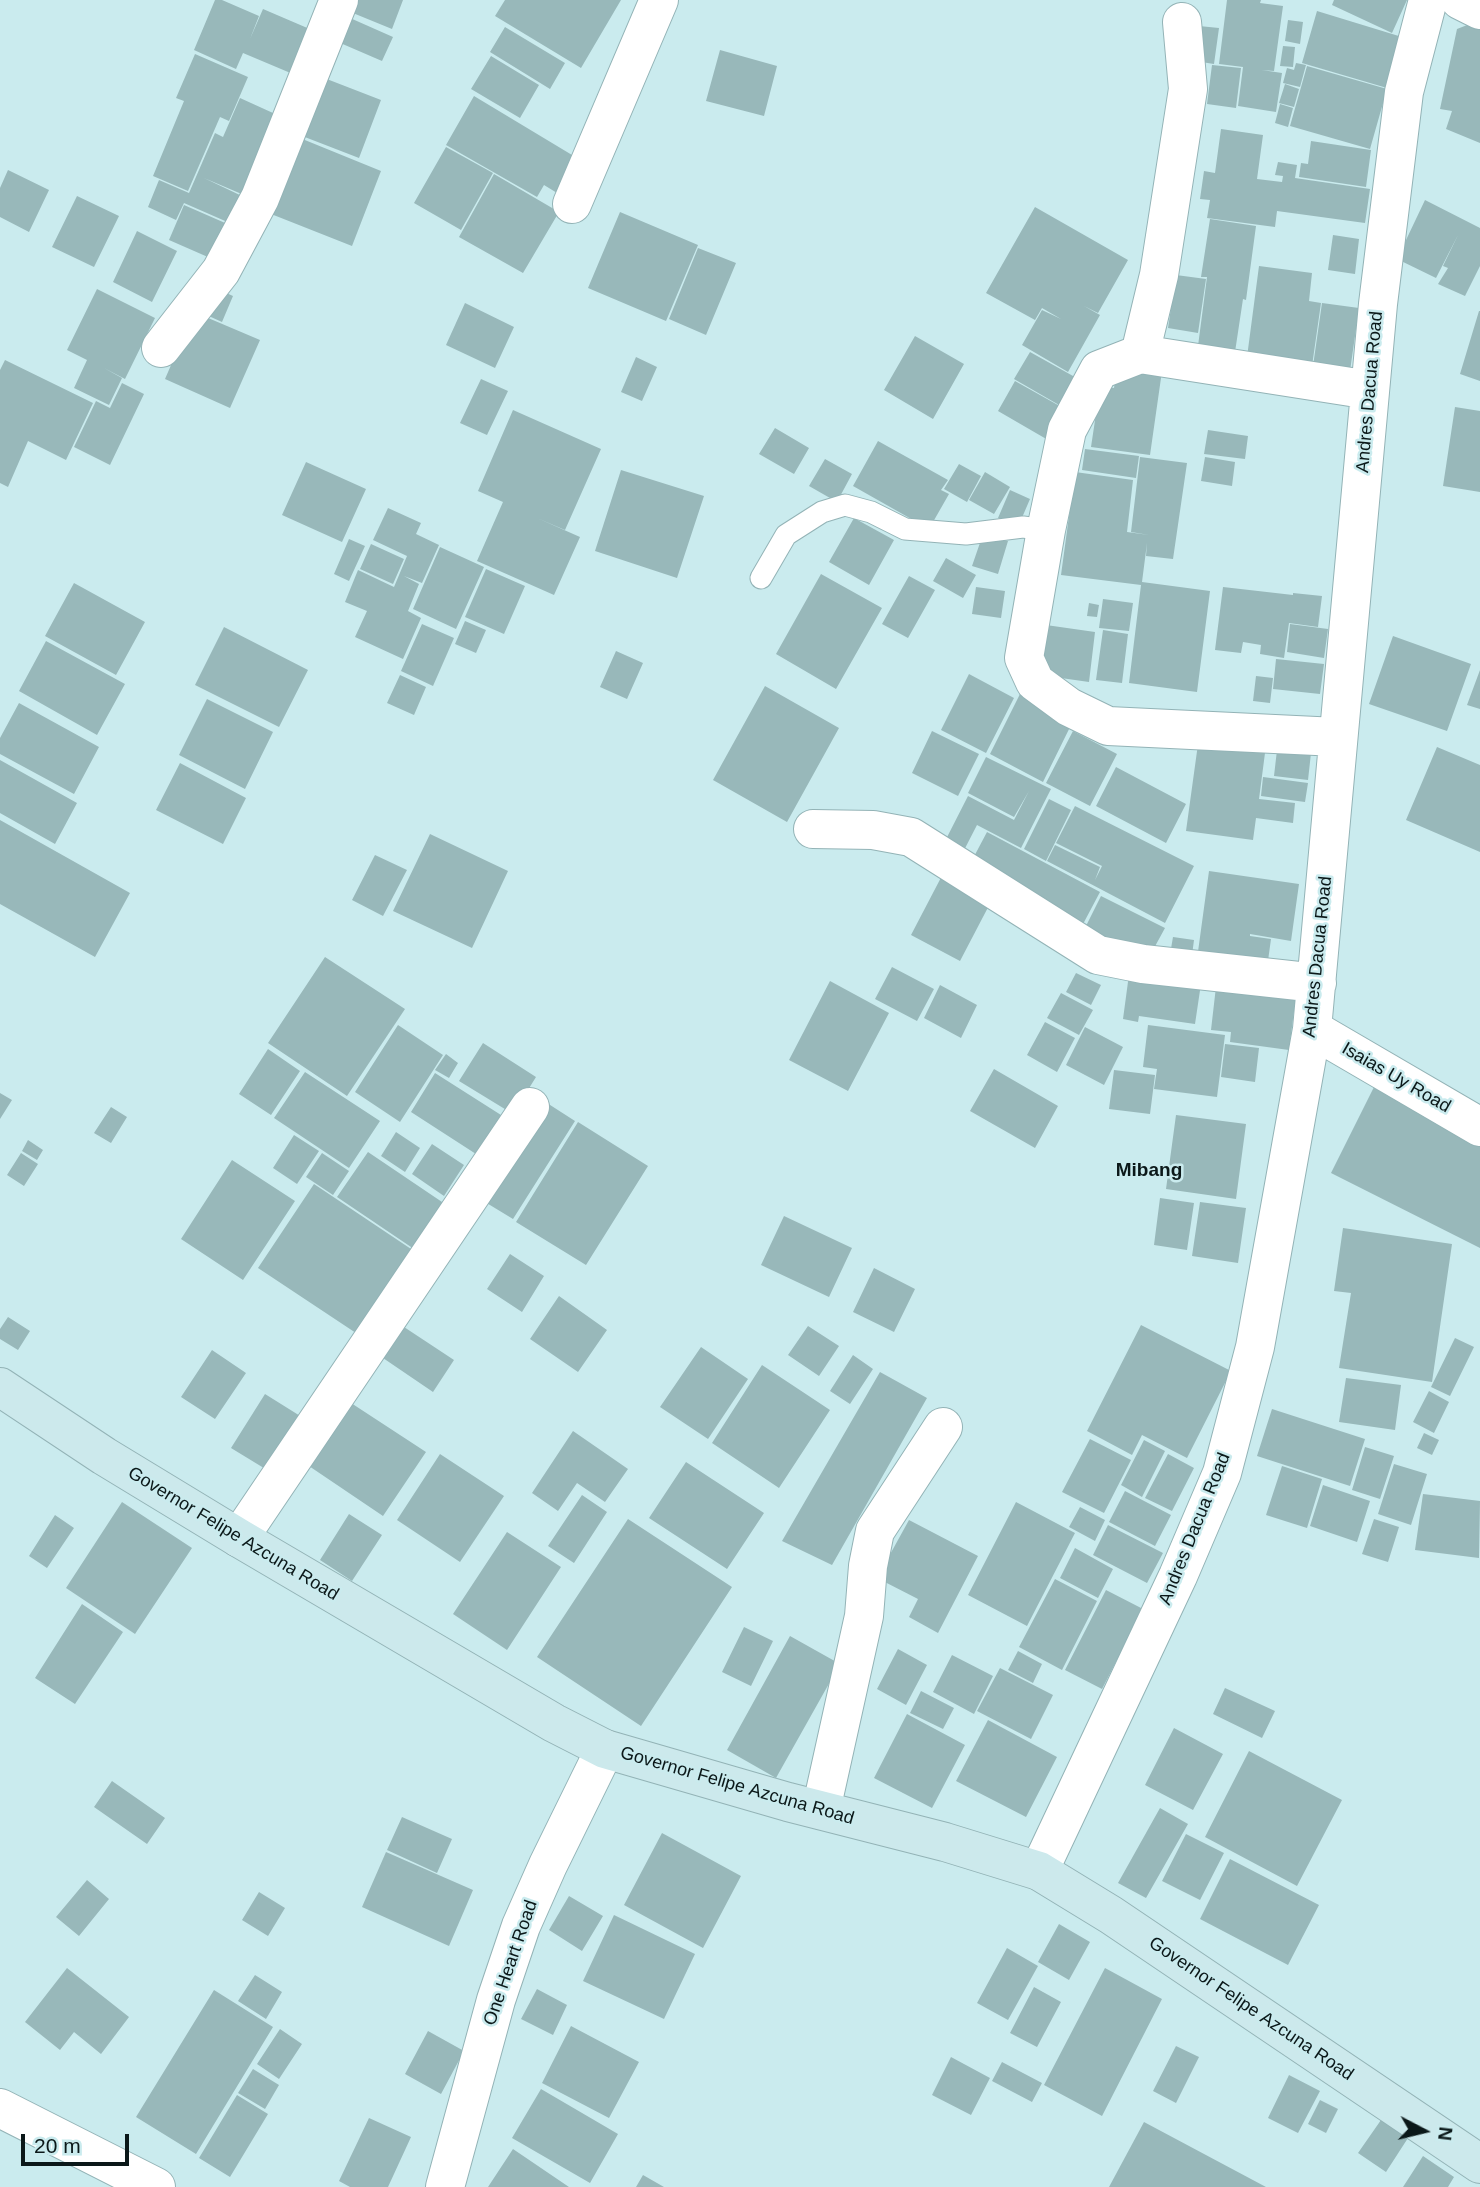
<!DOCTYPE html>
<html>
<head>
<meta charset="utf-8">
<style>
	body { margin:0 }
	#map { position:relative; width:1480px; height:2187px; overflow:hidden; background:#caebee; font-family:Helvetica,sans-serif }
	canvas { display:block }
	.north { position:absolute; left:1389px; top:2096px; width:70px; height:70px; -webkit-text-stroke:5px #caebee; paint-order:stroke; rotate:97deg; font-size:19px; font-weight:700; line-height:28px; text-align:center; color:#0b1819 }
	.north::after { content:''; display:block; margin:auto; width:24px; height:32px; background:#0b1819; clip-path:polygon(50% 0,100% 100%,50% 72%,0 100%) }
	.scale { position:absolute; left:21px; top:2134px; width:108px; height:32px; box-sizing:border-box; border:4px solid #0b1819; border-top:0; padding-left:9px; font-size:21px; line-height:24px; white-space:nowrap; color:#0b1819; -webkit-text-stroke:5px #caebee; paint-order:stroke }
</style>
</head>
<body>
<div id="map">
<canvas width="1480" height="2187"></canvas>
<div class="north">N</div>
<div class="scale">20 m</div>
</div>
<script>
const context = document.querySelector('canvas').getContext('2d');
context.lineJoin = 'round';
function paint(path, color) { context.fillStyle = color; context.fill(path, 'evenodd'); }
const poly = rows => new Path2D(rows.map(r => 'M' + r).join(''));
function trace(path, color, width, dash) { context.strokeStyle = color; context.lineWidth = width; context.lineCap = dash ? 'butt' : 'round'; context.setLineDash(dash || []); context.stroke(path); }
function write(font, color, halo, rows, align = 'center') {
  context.font = font + ' Helvetica,sans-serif'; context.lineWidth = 5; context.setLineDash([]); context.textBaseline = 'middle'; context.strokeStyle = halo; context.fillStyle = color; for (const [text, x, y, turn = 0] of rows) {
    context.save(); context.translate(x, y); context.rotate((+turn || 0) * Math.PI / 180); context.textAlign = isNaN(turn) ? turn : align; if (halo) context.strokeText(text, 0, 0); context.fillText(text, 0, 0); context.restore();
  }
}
paint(poly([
	[215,0,222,0,259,16,250,39,263,9,319,33,300,77,243,53,236,69,194,50],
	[353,0,403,0,392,29,348,11],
	[505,0,621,0,581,68,495,16],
	[1227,0,1261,0,1260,3,1283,6,1274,71,1262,70,1282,73,1276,112,1238,106,1243,67,1219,64],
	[1334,0,1407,0,1392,33,1332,5],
	[1317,11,1402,37,1387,88,1302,63],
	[341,14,393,37,382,61,331,39],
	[1288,20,1303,22,1300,44,1285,41],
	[1475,22,1480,24,1480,143,1446,129,1452,111,1440,109,1457,29],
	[1199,26,1219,28,1214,64,1195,61],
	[505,27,565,63,550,89,490,52],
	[1283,46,1295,47,1293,67,1280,66],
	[720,50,777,66,764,116,706,101],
	[195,54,248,77,229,121,220,117,188,191,153,176,184,101,176,98],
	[491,56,539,85,520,118,471,89],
	[1296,63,1306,65,1300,87,1283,83,1287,68,1294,70],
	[1212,65,1241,68,1236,108,1207,104],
	[1307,66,1387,89,1370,149,1290,126],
	[319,76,381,100,359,158,297,134],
	[1285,84,1299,89,1294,107,1279,103],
	[474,96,582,161,562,196,544,185,537,197,446,145],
	[240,98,284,118,251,198,204,178,244,197,232,224,184,203,176,220,148,207,159,180,189,193,215,133,223,137],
	[1280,104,1293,108,1288,127,1275,123],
	[1221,129,1263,135,1257,179,1282,182,1283,176,1275,175,1278,162,1297,165,1295,178,1370,189,1365,223,1277,211,1275,227,1207,218,1210,200,1200,199,1204,171,1215,173],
	[295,136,381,171,352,246,266,212],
	[1311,141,1371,150,1366,187,1299,177,1301,163,1308,164],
	[446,147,493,173,461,230,414,203],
	[8,170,49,190,29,232,0,217,0,188],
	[494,174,559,212,523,273,459,237],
	[77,196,119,216,94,267,52,247],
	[1425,200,1480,228,1480,266,1465,296,1438,284,1448,268,1443,266,1458,235,1436,278,1397,259],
	[184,205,232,226,217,261,169,240],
	[1035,207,1128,260,1098,313,1084,306,1100,315,1068,372,1022,345,1042,310,1061,319,1042,308,1035,320,986,293],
	[620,212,698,245,666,321,588,288],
	[1210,219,1256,226,1246,300,1243,299,1235,352,1198,346,1207,277,1201,277],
	[137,231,177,251,152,302,113,282],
	[1333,235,1359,239,1355,274,1328,270],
	[698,248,736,263,706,335,669,319],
	[1259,266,1312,273,1309,301,1321,303,1312,366,1247,357],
	[1176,275,1206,279,1198,333,1168,328],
	[213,287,233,296,222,322,202,313],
	[97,289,155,318,125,379,104,368,122,378,109,405,74,388,87,360,67,350],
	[465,303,514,327,495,368,446,345],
	[1322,303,1359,308,1350,371,1313,366],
	[1479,311,1480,311,1480,381,1460,374],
	[194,312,260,340,230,408,165,379],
	[915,336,964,364,933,419,884,390],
	[1030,352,1082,381,1066,409,1014,379],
	[636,357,657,367,642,401,621,392],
	[5,360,93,403,66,460,28,441,8,487,0,483,0,370],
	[1117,365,1162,371,1150,455,1091,447,1100,387,1114,388],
	[481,379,508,391,487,435,460,423],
	[1015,381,1065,409,1048,440,998,411],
	[122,383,144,394,110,465,74,447,96,401,110,408],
	[1455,407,1480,411,1480,492,1443,486],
	[513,410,601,449,565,530,537,518,580,537,554,595,477,561,503,502,478,491],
	[775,428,809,448,794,474,759,454],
	[1208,430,1248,436,1245,459,1204,454],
	[878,441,948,480,941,490,949,494,929,529,853,486],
	[1085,449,1139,456,1136,478,1082,470],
	[1140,457,1187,463,1173,559,1146,556,1147,543,1142,582,1210,591,1197,692,1129,683,1141,585,1061,575,1075,472,1133,480,1127,532,1149,535,1131,532],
	[1205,457,1235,462,1232,486,1201,481],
	[825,459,852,474,837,502,809,486],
	[306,462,366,489,342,542,282,515],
	[959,464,981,476,967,502,944,489],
	[621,470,704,496,677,578,595,551],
	[985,472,1010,487,994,514,969,500],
	[1010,490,1030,499,1018,527,998,518],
	[388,508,421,523,416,534,439,545,422,583,404,576,419,584,408,611,421,618,403,659,355,637,367,611,345,602,358,570,394,587,407,556,373,540],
	[854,518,894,540,869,585,829,562],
	[982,537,1008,541,998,574,972,566],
	[349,539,365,546,349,581,334,574],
	[371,544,404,559,393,584,360,569],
	[440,547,484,567,456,629,413,609],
	[946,558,976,575,963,598,933,581],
	[486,569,525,586,504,634,465,617],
	[821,574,882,608,836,689,776,654],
	[909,576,935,590,908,638,882,624],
	[74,583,145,622,116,675,45,636],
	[976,587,1005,591,1001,618,972,614],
	[1223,587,1293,595,1293,593,1322,596,1318,627,1289,623,1284,658,1260,654,1261,645,1243,642,1241,653,1215,650],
	[1103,599,1133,603,1129,631,1099,628],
	[1089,603,1099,605,1097,617,1087,616],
	[465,621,486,630,476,653,455,644],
	[422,624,454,638,433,686,401,671],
	[1290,624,1328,629,1324,658,1287,652],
	[1046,625,1095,632,1089,682,1040,675],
	[224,627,308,670,279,727,195,685],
	[1103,630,1128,634,1122,683,1096,680],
	[1393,636,1471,664,1447,731,1369,704],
	[46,641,125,684,97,735,19,691],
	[616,651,643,663,627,699,600,687],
	[1276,659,1324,664,1320,694,1273,689],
	[1480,670,1480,709,1467,705],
	[969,674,1014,698,986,753,941,730],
	[400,675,426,687,414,715,387,703],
	[1256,676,1273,678,1270,703,1253,701],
	[765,686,839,728,787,822,713,780],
	[1020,694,1073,721,1043,782,990,754],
	[207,699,273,732,245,789,179,755],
	[19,703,99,747,74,794,0,754,0,738],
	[932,731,979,754,958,796,912,773],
	[1073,731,1117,754,1090,806,1046,783],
	[1198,744,1265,753,1259,799,1295,803,1293,823,1256,818,1253,840,1186,831],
	[1437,747,1480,765,1480,852,1406,820],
	[1277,750,1311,753,1308,780,1274,776],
	[986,757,1051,789,1021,848,977,825,960,858,941,849,968,796,1014,820,1029,791,1014,817,968,793],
	[0,760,77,803,55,844,0,813],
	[180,763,246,798,223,844,156,810],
	[1116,767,1186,804,1166,843,1096,806],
	[1263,777,1308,783,1305,802,1261,796],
	[1049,799,1071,810,1046,861,1024,849],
	[1075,806,1194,866,1165,923,1047,861,1055,845,1100,867,1095,880,1102,866,1056,843],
	[0,820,130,893,95,957,0,904],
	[987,832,1100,892,1082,926,969,866],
	[430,834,508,871,472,948,393,911],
	[375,855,407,870,383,916,352,900],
	[946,868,995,894,960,961,911,935],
	[1209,871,1299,884,1291,941,1250,934,1250,936,1271,939,1267,968,1197,959],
	[1101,896,1165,928,1147,961,1084,930],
	[1173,937,1194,940,1191,963,1169,960],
	[325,957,405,1009,347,1096,268,1043],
	[892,967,934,989,917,1021,875,999],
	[1130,967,1202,977,1195,1024,1139,1016,1138,1022,1123,1019],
	[1076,973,1101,985,1091,1005,1066,992],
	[1217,978,1297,988,1289,1050,1230,1042,1231,1032,1211,1030],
	[830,981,889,1013,848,1091,789,1060],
	[940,985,977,1005,961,1038,924,1018],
	[1061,993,1093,1010,1079,1035,1047,1018],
	[1045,1022,1075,1038,1057,1072,1027,1055],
	[398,1025,443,1055,400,1122,355,1092],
	[1148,1025,1225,1035,1217,1097,1154,1089,1157,1069,1143,1067],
	[1085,1027,1123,1047,1104,1085,1066,1065],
	[483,1043,536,1077,513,1114,459,1081],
	[1225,1044,1259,1048,1255,1082,1221,1077],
	[268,1049,300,1071,271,1115,239,1094],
	[446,1054,458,1063,449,1078,435,1070],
	[994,1069,1058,1106,1035,1148,970,1111],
	[1114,1070,1155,1075,1150,1114,1109,1109],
	[305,1072,380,1121,349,1168,274,1118],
	[435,1073,501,1115,476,1154,411,1112],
	[1375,1085,1480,1137,1480,1248,1331,1173],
	[0,1093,12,1100,0,1119],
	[547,1103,575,1121,513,1219,485,1202],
	[111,1107,127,1117,111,1143,94,1133],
	[1176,1115,1246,1124,1236,1199,1166,1189],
	[578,1122,648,1166,586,1265,516,1222],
	[396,1132,420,1148,405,1172,381,1156],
	[294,1135,319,1151,297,1184,273,1168],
	[28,1140,43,1150,37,1160,22,1151],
	[432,1144,464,1165,444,1196,412,1174],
	[368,1152,445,1204,414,1249,337,1197],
	[21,1153,38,1164,24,1186,7,1175],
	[322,1153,349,1171,333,1195,306,1177],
	[232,1160,295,1201,243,1280,181,1239],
	[314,1184,420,1255,365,1339,258,1268],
	[1160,1198,1194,1203,1187,1250,1154,1245],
	[1200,1202,1246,1208,1238,1263,1192,1256],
	[784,1216,852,1248,829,1297,761,1265],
	[1343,1228,1452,1244,1432,1382,1339,1368,1351,1293,1334,1291],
	[510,1254,544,1276,522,1312,487,1289],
	[874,1268,915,1289,894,1332,853,1312],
	[559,1296,607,1330,578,1372,530,1339],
	[8,1317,30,1331,18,1350,0,1339,0,1329],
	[1141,1325,1231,1371,1187,1458,1142,1435,1132,1455,1087,1431],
	[808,1326,839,1346,819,1376,788,1355],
	[404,1327,454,1360,433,1392,383,1358],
	[1455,1338,1474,1347,1450,1396,1431,1387],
	[701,1347,748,1379,708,1439,660,1407],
	[212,1350,246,1373,215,1419,181,1397],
	[853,1355,873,1369,850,1404,830,1391],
	[762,1365,830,1410,779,1488,712,1443],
	[880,1372,927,1398,832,1565,782,1541],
	[1346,1378,1401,1385,1395,1430,1339,1422],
	[1429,1391,1449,1402,1434,1433,1413,1422],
	[265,1394,305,1419,272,1473,231,1448],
	[348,1401,426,1452,383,1516,306,1464],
	[1272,1409,1365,1439,1350,1486,1257,1456],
	[573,1431,628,1469,605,1502,577,1483,558,1511,532,1493],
	[1424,1433,1439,1440,1432,1455,1417,1448],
	[1090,1439,1131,1460,1104,1513,1062,1492],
	[1144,1440,1165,1451,1142,1497,1121,1485],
	[1365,1447,1394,1456,1380,1499,1352,1490],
	[440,1454,504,1496,460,1562,397,1520],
	[1168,1454,1194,1468,1172,1511,1145,1498],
	[686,1462,764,1513,727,1569,649,1518],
	[1394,1464,1427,1474,1411,1525,1378,1514],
	[1282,1466,1322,1479,1307,1528,1266,1515],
	[1323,1485,1370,1501,1357,1542,1310,1526],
	[1125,1491,1171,1515,1155,1546,1109,1522],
	[1423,1494,1480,1501,1479,1558,1415,1550],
	[582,1495,607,1512,574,1563,548,1546],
	[122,1502,192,1548,135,1634,66,1588],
	[1016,1502,1075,1533,1027,1626,968,1595],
	[1080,1507,1105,1520,1095,1541,1069,1527],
	[349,1514,382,1535,352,1581,320,1560],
	[55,1515,74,1528,47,1568,29,1556],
	[628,1519,732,1587,641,1726,537,1657],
	[1374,1519,1399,1527,1388,1562,1362,1554],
	[909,1520,978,1556,938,1633,909,1617,918,1599,877,1578],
	[1108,1525,1163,1553,1147,1583,1093,1555],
	[507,1532,561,1567,507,1650,453,1614],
	[1075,1548,1113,1569,1098,1598,1060,1578],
	[1055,1579,1097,1601,1062,1670,1019,1647],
	[1106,1590,1143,1609,1102,1689,1065,1670],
	[82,1604,123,1632,75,1704,35,1678],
	[744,1627,773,1641,751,1686,722,1672],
	[790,1636,840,1664,776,1778,727,1750],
	[898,1649,927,1665,906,1705,877,1689],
	[1018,1651,1042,1664,1033,1683,1008,1670],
	[952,1655,993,1676,974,1714,933,1692],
	[1000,1668,1053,1695,1031,1739,977,1711],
	[1225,1688,1275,1711,1262,1738,1213,1714],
	[921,1691,954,1708,943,1729,910,1713],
	[907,1714,965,1745,932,1808,874,1778],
	[988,1720,1057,1757,1026,1817,956,1781],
	[1174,1728,1223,1754,1193,1810,1145,1785],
	[1249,1751,1342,1800,1297,1886,1205,1837],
	[112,1781,165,1818,147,1844,94,1807],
	[1160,1808,1188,1824,1146,1898,1118,1883],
	[402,1817,452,1839,437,1873,387,1850],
	[662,1833,741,1876,703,1948,624,1905],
	[1186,1834,1224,1853,1200,1900,1162,1881],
	[386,1852,473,1890,449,1946,362,1907],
	[1230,1859,1319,1905,1288,1965,1200,1919],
	[87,1880,109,1899,79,1936,56,1917],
	[259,1892,285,1908,268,1936,242,1920],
	[569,1896,603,1916,582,1951,549,1930],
	[614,1915,695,1954,664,2019,583,1981],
	[1059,1924,1090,1942,1069,1980,1038,1962],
	[1007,1948,1038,1966,1008,2020,977,2003],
	[67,1968,129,2017,101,2054,74,2032,60,2050,25,2022],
	[1105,1968,1162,1999,1102,2116,1044,2085],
	[255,1975,282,1992,266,2019,238,2001],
	[1034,1987,1061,2002,1037,2047,1010,2033],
	[537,1989,567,2005,553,2035,521,2019],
	[214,1990,273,2027,196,2154,136,2117],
	[571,2026,639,2062,609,2118,542,2083],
	[280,2029,302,2044,279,2079,257,2064],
	[428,2031,464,2051,441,2094,405,2074],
	[1176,2046,1199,2057,1176,2103,1153,2091],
	[951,2057,990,2078,971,2115,932,2095],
	[1002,2062,1042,2083,1032,2102,992,2081],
	[253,2069,279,2085,265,2109,238,2093],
	[1289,2075,1320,2091,1298,2133,1268,2118],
	[541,2089,618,2134,590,2183,512,2138],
	[237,2095,268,2114,230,2177,199,2158],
	[1320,2100,1338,2109,1326,2133,1308,2124],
	[369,2118,411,2137,388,2187,350,2187,339,2181],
	[1381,2120,1408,2138,1386,2172,1358,2153],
	[1144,2122,1266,2187,1109,2187],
	[513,2149,569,2187,488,2187],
	[1423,2156,1454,2177,1448,2187,1403,2187],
	[643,2175,664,2187,636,2187]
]), '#98b8ba');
const lane = poly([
	[761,578,786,535,822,512,845,505,871,512,905,529,966,534,1023,527,1046,530]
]);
const street = poly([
	[1460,0,1480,10],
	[572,204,659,0],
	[161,348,221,271,260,198,339,0],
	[1140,354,1159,275,1188,89,1182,22],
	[1337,737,1108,726,1069,707,1035,682,1024,658,1046,530,1067,430,1099,370,1140,354,1370,390],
	[813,829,873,830,911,837,1098,955,1143,964,1317,983],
	[1312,1029,1480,1127],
	[239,1538,530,1107],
	[821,1810,864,1616,868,1566,875,1531,943,1427],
	[1039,1871,1178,1576,1222,1473,1255,1347,1312,1029,1378,304,1404,92,1428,0],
	[0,2108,156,2187],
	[445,2187,496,2000,521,1926,548,1865,605,1749]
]);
const secondary = poly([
	[0,1387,104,1456,239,1538,554,1723,605,1749,788,1802,945,1842,1039,1871,1111,1915,1480,2164]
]);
trace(lane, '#93b3b6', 23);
trace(street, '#93b3b6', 40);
trace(secondary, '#93b3b6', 40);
trace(lane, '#fff', 21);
trace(street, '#fff', 38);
trace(secondary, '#cce9ec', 38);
write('18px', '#0b1819', '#caebee', [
	["Andres Dacua Road",1370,392,-85],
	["Andres Dacua Road",1318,957,-84],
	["Isaias Uy Road",1396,1078,30],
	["Andres Dacua Road",1195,1529,-68],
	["Governor Felipe Azcuna Road",233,1534,31],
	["Governor Felipe Azcuna Road",737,1786,16],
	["One Heart Road",511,1963,-71],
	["Governor Felipe Azcuna Road",1251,2009,34]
]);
write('bold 19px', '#0b1819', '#caebee', [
	["Mibang",1149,1171]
]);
</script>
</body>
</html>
